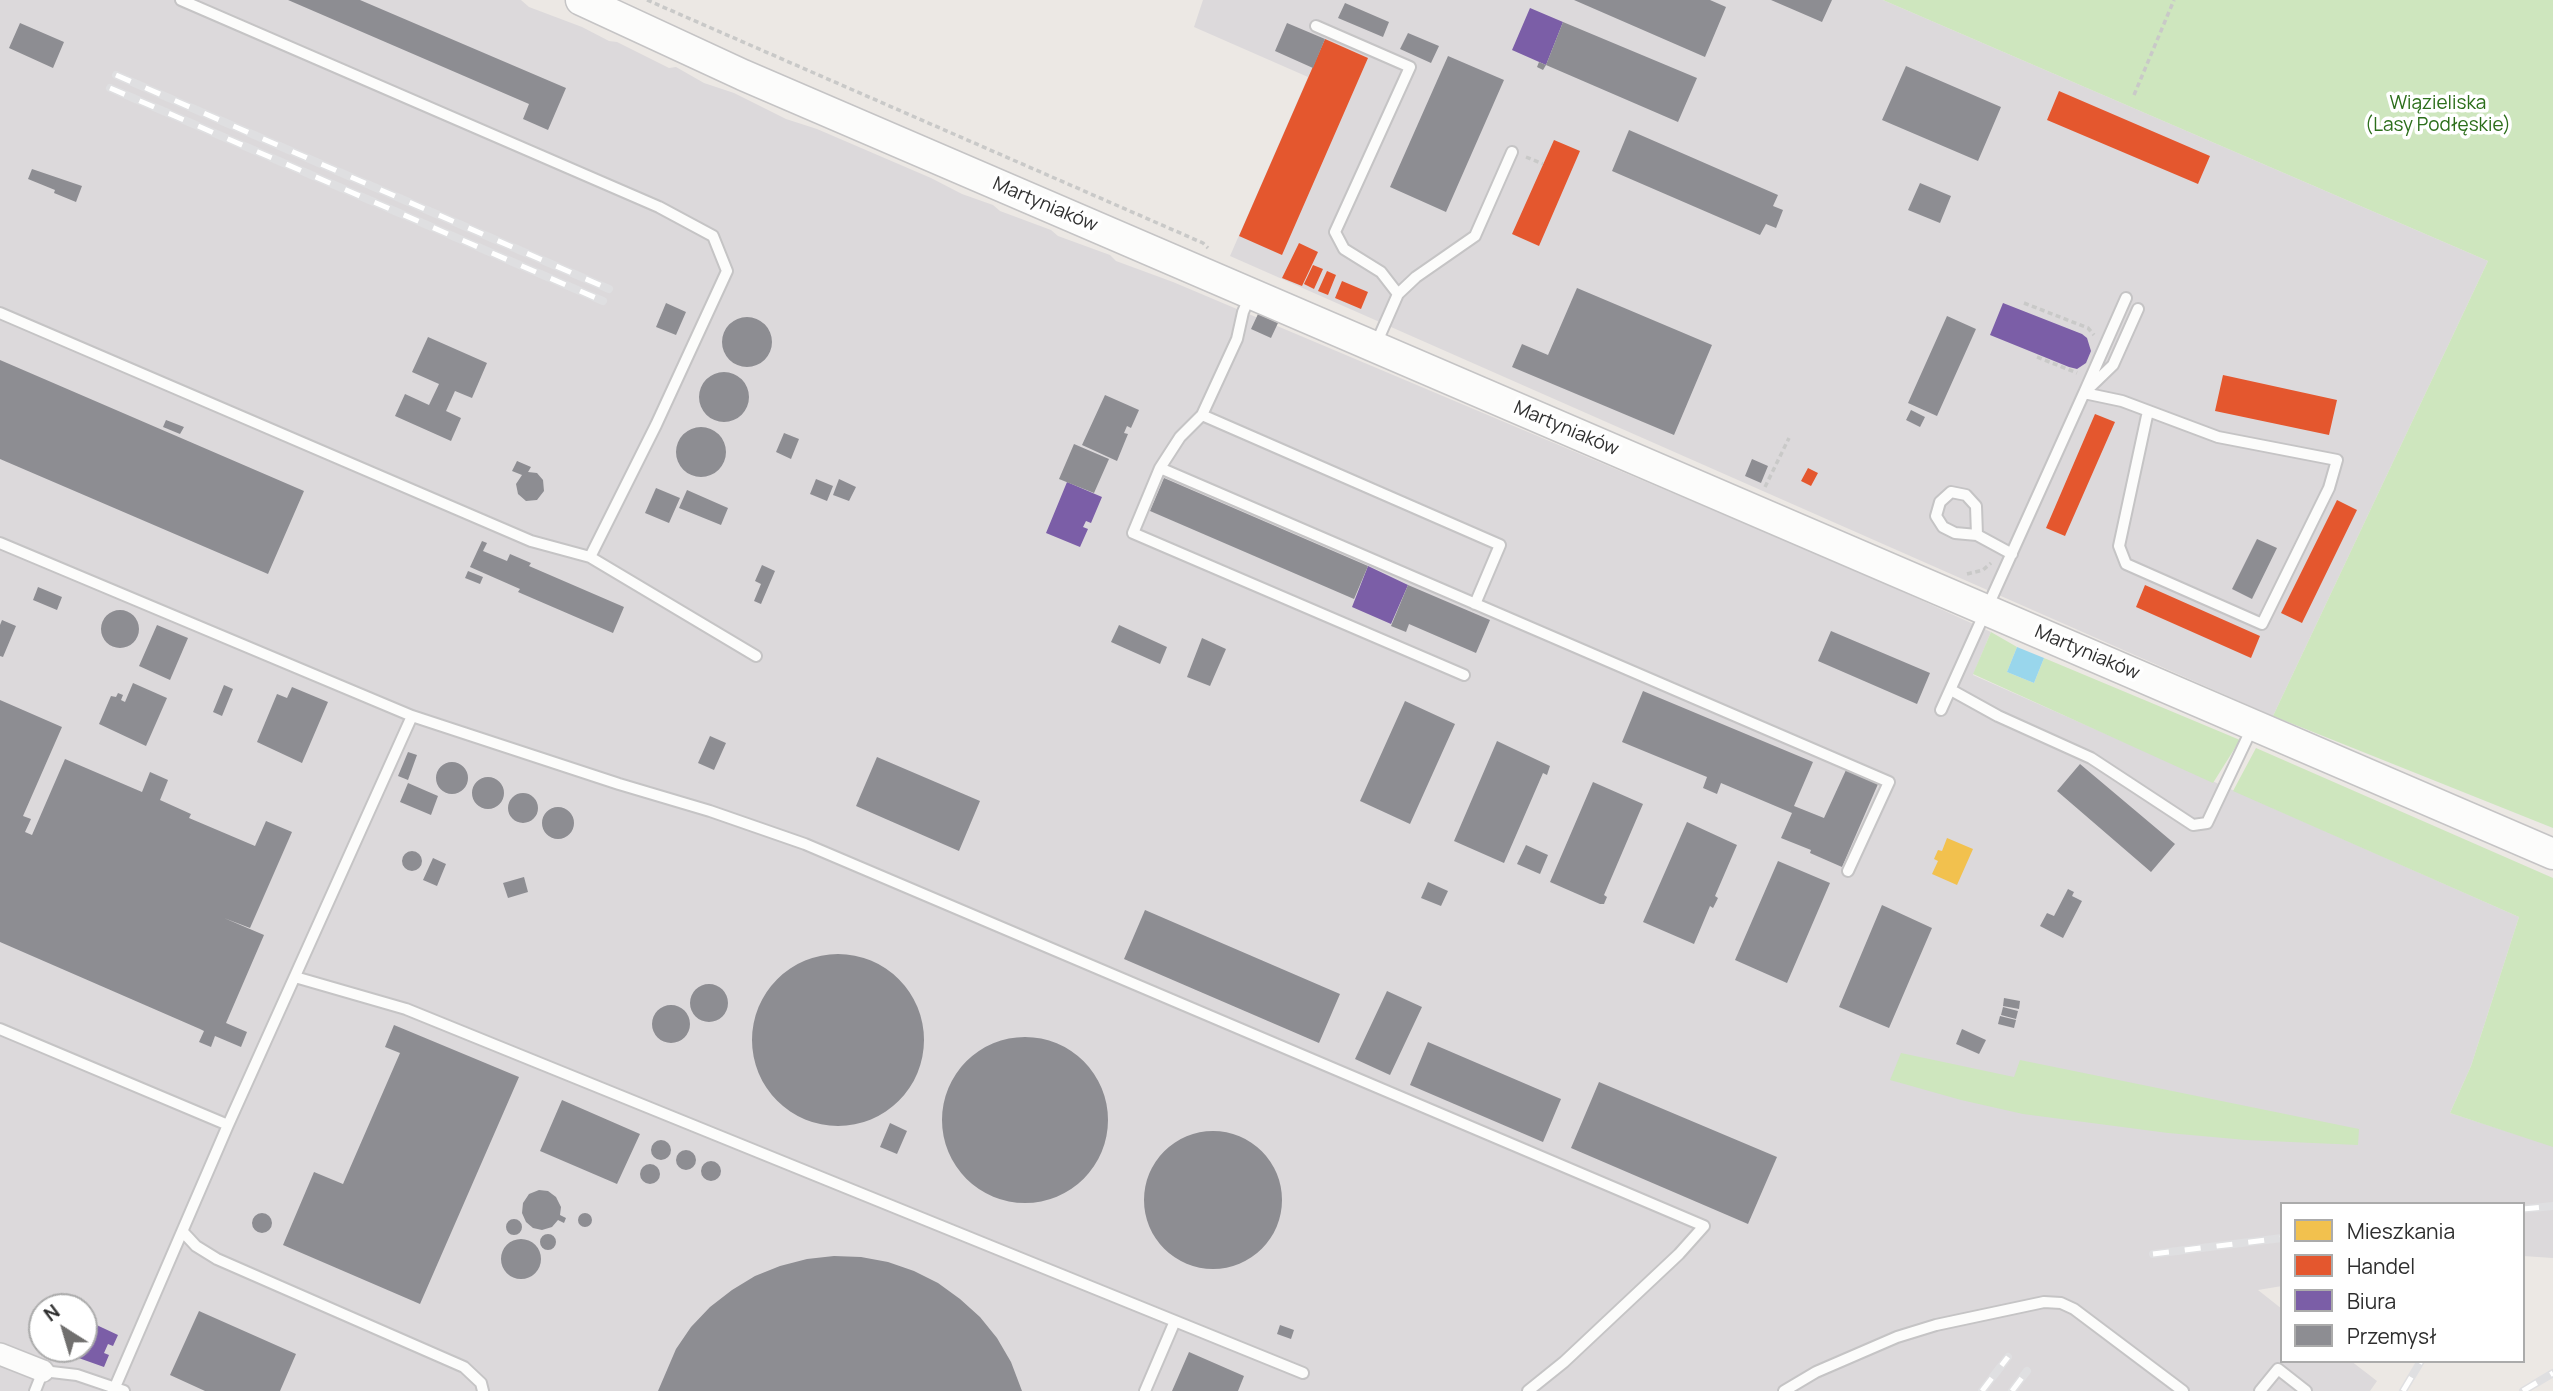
<!DOCTYPE html>
<html>
<head>
<meta charset="utf-8">
<style>
	body { margin:0 }
	#map { position:relative; width:2553px; height:1391px; overflow:hidden; background:#ece8e4; font-family:Manrope,sans-serif }
	canvas { display:block }
	.legend { position:absolute; left:2280px; top:1202px; width:245px; height:161px; box-sizing:border-box; background:#fff; border:2px solid #ababab; margin:0; padding:9px 12px; list-style:none; font-size:21px; color:#2e2e2e }
	.legend li { display:flex; align-items:center; gap:14px; height:35px }
	.legend b { width:35px; border:2px solid #ababab }
	.north { position:absolute; left:28px; top:1293px; width:70px; height:70px; box-sizing:border-box; background:#fff; border:2px solid #ababab; border-radius:50%; rotate:323deg; font-size:19px; font-weight:700; line-height:28px; text-align:center; color:#2e2e2e }
	.north::after { content:''; display:block; margin:auto; width:24px; height:32px; background:#706f6e; clip-path:polygon(50% 0,100% 100%,50% 72%,0 100%) }
</style>
</head>
<body>
<div id="map">
<canvas width="2553" height="1391"></canvas>
<ul class="legend">
<li><b style="height:19px;background:#f2c14e"></b>Mieszkania</li>
<li><b style="height:19px;background:#e4572e"></b>Handel</li>
<li><b style="height:19px;background:#7b5ea7"></b>Biura</li>
<li><b style="height:19px;background:#8d8d92"></b>Przemysł</li>
</ul>
<div class="north">N</div>
</div>
<script>
const context = document.querySelector('canvas').getContext('2d');
context.lineJoin = 'round';
function paint(path, color) { context.fillStyle = color; context.fill(path, 'evenodd'); }
const poly = rows => new Path2D(rows.map(r => 'M' + r).join(''));
function trace(path, color, width, dash) { context.strokeStyle = color; context.lineWidth = width; context.lineCap = dash ? 'butt' : 'round'; context.setLineDash(dash || []); context.stroke(path); }
function write(font, color, halo, rows, align = 'center') {
  context.font = font + ' Manrope,sans-serif'; context.lineWidth = 7; context.setLineDash([]); context.textBaseline = 'middle'; context.strokeStyle = halo; context.fillStyle = color; for (const [text, x, y, turn = 0] of rows) {
    context.save(); context.translate(x, y); context.rotate((+turn || 0) * Math.PI / 180); context.textAlign = isNaN(turn) ? turn : align; if (halo) context.strokeText(text, 0, 0); context.fillText(text, 0, 0); context.restore();
  }
}
paint(poly([
	[0,0,521,0,529,7,582,27,609,41,617,42,669,68,676,67,704,83,734,93,786,119,817,129,931,178,962,194,993,205,1000,211,1051,230,1058,236,1110,255,1116,261,1173,282,1857,571,1991,632,1973,675,2519,917,2471,1066,2450,1113,2553,1146,2553,1258,2523,1256,2523,1204,2282,1204,2282,1286,2258,1290,2282,1309,2282,1361,2351,1361,2377,1381,2370,1391,0,1391],
	[42,1307,84,1307,84,1349,42,1349],
	[1203,0,1883,0,2488,261,2273,716,1230,256,1308,77,1194,27]
]), '#dcd9db');
paint(poly([
	[1883,0,2553,0,2553,828,2273,716,2488,261],
	[1991,632,2017,647,2007,672,2034,683,2044,658,2240,740,2213,783,1973,674],
	[2256,748,2553,878,2553,1147,2450,1113,2471,1066,2519,917,2233,791],
	[1901,1053,2014,1077,2020,1060,2359,1129,2358,1145,2246,1140,2168,1133,2023,1114,1961,1100,1890,1080]
]), '#cee6be');
paint(poly([
	[2017,647,2044,658,2034,683,2007,672]
]), '#99d6ec');
paint(poly([
	[1947,838,1973,849,1957,885,1932,874,1938,861,1934,859,1938,850,1942,851]
]), '#f2c14e');
paint(poly([
	[1325,39,1368,58,1282,255,1239,236],
	[2059,91,2210,156,2198,184,2047,120],
	[1554,140,1580,151,1539,246,1512,234],
	[1299,243,1318,252,1302,286,1282,278],
	[1313,265,1323,269,1314,289,1304,284],
	[1327,271,1336,275,1328,295,1318,291],
	[1342,281,1368,292,1361,309,1335,298],
	[2223,375,2337,400,2329,435,2215,411],
	[2095,414,2115,422,2065,536,2046,528],
	[1808,468,1818,473,1811,486,1801,481],
	[2337,500,2357,510,2302,623,2281,613],
	[2145,585,2260,636,2251,658,2136,607]
]), '#e4572e');
paint(poly([
	[1530,8,1563,22,1546,65,1512,50],
	[2003,303,2082,334,2087,338,2091,351,2086,363,2077,369,2069,367,1990,335],
	[1067,482,1102,497,1091,523,1086,521,1083,527,1088,529,1080,547,1046,533],
	[1368,566,1408,585,1391,624,1352,607],
	[88,1321,118,1335,113,1346,108,1344,104,1353,109,1355,104,1367,73,1356,76,1349,84,1349,88,1336,84,1334,84,1330]
]), '#7b5ea7');
paint(poly([
	[288,0,360,0,566,88,548,130,523,119,529,104],
	[1574,0,1710,0,1726,7,1705,57],
	[1771,0,1832,0,1822,22],
	[1345,3,1389,22,1383,37,1338,18],
	[1563,22,1697,78,1678,122,1546,65,1543,70,1537,67,1539,62,1546,65],
	[20,23,64,42,53,68,9,48],
	[1287,23,1325,39,1313,68,1275,51],
	[1408,33,1439,46,1431,63,1400,49],
	[1448,56,1504,80,1446,212,1390,187],
	[1906,66,2001,107,1978,161,1882,120],
	[1629,130,1778,195,1773,206,1783,210,1776,228,1766,224,1760,235,1612,171],
	[32,169,82,186,76,202,54,193,55,190,28,179],
	[1920,183,1951,196,1940,223,1908,210],
	[1577,288,1712,345,1674,435,1512,367,1522,344,1548,355],
	[666,303,686,312,676,335,656,327],
	[1258,314,1278,323,1271,338,1251,329],
	[1947,316,1976,329,1937,416,1908,403],
	'722 342a25 25 0 1 1 50 0a25 25 0 1 1-50 0Z',
	[428,337,487,363,472,398,455,391,446,411,461,418,451,441,395,416,405,394,429,405,439,384,412,372],
	[0,360,304,491,268,574,0,459],
	'699 397a25 25 0 1 1 50 0a25 25 0 1 1-50 0Z',
	[1105,395,1139,410,1131,428,1127,426,1124,433,1128,434,1117,461,1082,445],
	[1911,410,1925,417,1920,427,1906,420],
	[166,420,184,427,180,434,163,427],
	'676 452a25 25 0 1 1 50 0a25 25 0 1 1-50 0Z',
	[784,433,799,439,791,459,776,452],
	[1074,444,1109,459,1094,493,1059,479],
	[1752,459,1768,466,1761,483,1745,476],
	[517,461,531,467,528,472,537,473,543,480,544,491,537,500,526,501,518,494,516,484,522,475,512,471],
	[1164,478,1368,566,1354,599,1150,511],
	[816,479,833,486,827,501,810,494],
	[839,479,856,487,849,501,833,495],
	[656,488,680,498,669,523,645,513],
	[687,490,728,508,721,525,679,508],
	[2257,539,2277,548,2252,599,2232,589],
	[482,541,487,543,483,551,507,561,510,554,531,563,529,566,624,607,613,633,518,592,520,589,470,567],
	[762,565,775,571,761,604,754,601,761,584,755,581],
	[468,571,483,577,480,584,465,578],
	[1408,585,1490,620,1476,653,1409,624,1406,632,1391,626],
	[38,587,62,597,57,610,33,600],
	'101 629a19 19 0 1 1 38 0a19 19 0 1 1-38 0Z',
	[2,620,16,626,3,657,0,656,0,625],
	[157,625,188,638,170,680,139,666],
	[1119,625,1167,647,1160,664,1111,642],
	[1831,631,1930,673,1917,704,1818,661],
	[1202,638,1226,649,1210,686,1187,677],
	[133,683,167,698,146,746,99,724,111,696,116,697,118,693,123,695,121,700,125,702],
	[224,685,233,689,222,716,213,712],
	[292,687,328,702,302,763,257,742,277,694,287,698],
	[1643,691,1813,762,1794,806,1824,818,1846,770,1878,784,1842,867,1810,853,1811,850,1781,838,1792,813,1721,783,1717,794,1703,788,1707,777,1622,742],
	[0,700,62,727,23,816,31,819,25,832,32,835,65,759,142,792,150,772,168,780,160,800,191,814,189,818,255,846,266,821,292,832,250,928,224,918,264,935,226,1023,247,1032,241,1047,215,1036,211,1047,199,1042,204,1031,200,1029,0,942],
	[1405,701,1455,724,1410,824,1360,801],
	[710,736,726,743,714,770,698,763],
	[1497,741,1550,766,1547,775,1543,773,1504,863,1454,841],
	[408,752,417,755,408,780,398,776],
	[877,757,980,801,959,851,856,806],
	'436 778a16 16 0 1 1 32 0a16 16 0 1 1-32 0Z',
	[2080,764,2175,844,2151,872,2057,791],
	'472 793a16 16 0 1 1 32 0a16 16 0 1 1-32 0Z',
	[1593,782,1643,804,1604,895,1607,897,1604,904,1600,904,1550,882],
	[408,783,438,796,431,815,400,802],
	'508 808a15 15 0 1 1 30 0a15 15 0 1 1-30 0Z',
	'542 823a16 16 0 1 1 32 0a16 16 0 1 1-32 0Z',
	[1687,822,1737,845,1715,896,1718,898,1713,908,1710,906,1694,944,1643,922],
	[1526,845,1548,855,1540,874,1517,864],
	'402 861a10 10 0 1 1 20 0a10 10 0 1 1-20 0Z',
	[433,858,446,864,437,886,423,880],
	[1778,861,1830,883,1787,983,1735,960],
	[524,877,528,892,508,898,503,883],
	[1428,882,1448,891,1441,906,1421,898],
	[2068,889,2074,892,2072,896,2082,901,2063,938,2040,926,2047,913,2054,916],
	[1882,905,1932,928,1889,1028,1839,1007],
	[1145,910,1340,994,1319,1043,1124,959],
	'752 1040a86 86 0 1 1 172 0a86 86 0 1 1-172 0Z',
	'690 1003a19 19 0 1 1 38 0a19 19 0 1 1-38 0Z',
	[1387,991,1422,1007,1390,1075,1355,1059],
	[2004,998,2020,1001,2019,1009,2003,1006],
	'652 1024a19 19 0 1 1 38 0a19 19 0 1 1-38 0Z',
	[2003,1007,2018,1011,2016,1019,2001,1015],
	[2000,1016,2016,1020,2014,1028,1998,1024],
	[394,1025,519,1077,420,1304,283,1245,314,1172,343,1184,400,1053,385,1047],
	[1962,1029,1986,1040,1979,1054,1956,1044],
	'942 1120a83 83 0 1 1 166 0a83 83 0 1 1-166 0Z',
	[1428,1042,1561,1099,1543,1142,1410,1085],
	[1599,1082,1777,1157,1748,1224,1571,1148],
	[562,1100,640,1134,617,1184,540,1151],
	[890,1123,907,1131,897,1154,880,1147],
	'1144 1200a69 69 0 1 1 138 0a69 69 0 1 1-138 0Z',
	'651 1150a10 10 0 1 1 20 0a10 10 0 1 1-20 0Z',
	'676 1160a10 10 0 1 1 20 0a10 10 0 1 1-20 0Z',
	'701 1171a10 10 0 1 1 20 0a10 10 0 1 1-20 0Z',
	'640 1174a10 10 0 1 1 20 0a10 10 0 1 1-20 0Z',
	[539,1190,548,1191,556,1197,561,1207,560,1215,566,1218,564,1223,558,1220,552,1227,542,1230,533,1228,526,1222,522,1213,523,1203,529,1194],
	'578 1220a7 7 0 1 1 14 0a7 7 0 1 1-14 0Z',
	'252 1223a10 10 0 1 1 20 0a10 10 0 1 1-20 0Z',
	'506 1227a8 8 0 1 1 16 0a8 8 0 1 1-16 0Z',
	'540 1242a8 8 0 1 1 16 0a8 8 0 1 1-16 0Z',
	'501 1259a20 20 0 1 1 40 0a20 20 0 1 1-40 0Z',
	[834,1256,861,1257,888,1262,914,1271,938,1283,960,1299,980,1317,997,1338,1011,1362,1022,1391,658,1391,676,1349,691,1327,710,1307,732,1290,755,1276,780,1266,807,1259],
	[199,1311,296,1354,280,1391,205,1391,170,1375],
	[1280,1325,1294,1330,1291,1339,1277,1334],
	[1189,1352,1244,1376,1238,1391,1172,1391]
]), '#8d8d92');
const lane = poly([
	[181,0,659,207,713,236,727,271,656,425,590,557],
	[1316,26,1410,67,1335,232,1344,249,1381,272,1398,294,1376,344],
	[1398,294,1416,277,1475,236,1512,152],
	[1250,296,1243,312,1237,339,1202,415,1180,437,1160,468,1133,533,1464,675],
	[2126,298,2084,393,2122,401,2218,437,2337,460,2329,488,2262,624,2126,564,2119,546,2148,411],
	[0,313,531,541,590,557,756,656],
	[1202,415,1500,545,1475,604],
	[1160,468,1889,782,1848,871],
	[1977,535,1976,506,1966,495,1951,492,1940,502,1936,516,1943,527,1955,533,1977,535,2012,554],
	[0,543,412,716,619,784,710,811,805,844,1704,1226,1679,1254,1564,1362,1528,1391],
	[1951,690,1998,716,2091,758,2193,825,2207,823,2253,726],
	[1941,710,2084,393,2113,365,2138,309],
	[295,977,406,1009,1303,1373],
	[0,1029,228,1125],
	[183,1232,196,1246,217,1259,464,1367,481,1383,483,1391],
	[115,1387,228,1125,412,716],
	[35,1391,43,1371,77,1375,124,1391],
	[1145,1391,1175,1321],
	[1784,1391,1816,1372,1897,1337,1936,1325,2044,1302,2061,1303,2074,1309,2183,1391],
	[2260,1391,2278,1369,2306,1391]
]);
const street = poly([
	[0,1354,43,1371]
]);
const secondary = poly([
	[581,0,743,75,2553,854]
]);
trace(lane, '#c5c4c5', 14);
trace(street, '#c5c4c5', 24);
trace(secondary, '#c5c4c5', 33);
trace(poly([
	[647,0,1203,243,1208,248],
	[2134,95,2174,0],
	[1526,157,1543,164],
	[2024,303,2088,328,2094,335],
	[2037,357,2077,373],
	[1765,487,1789,438],
	[1967,574,1983,570,1991,563]
]), '#c9c9c8', 3.5, [5, 3.5]);
trace(lane, '#fcfcfb', 10);
trace(street, '#fcfcfb', 21);
trace(secondary, '#fcfcfb', 30);
const rail = poly([
	[116,75,609,289],
	[110,88,603,301],
	[2523,1209,2553,1206],
	[2153,1254,2282,1238],
	[1982,1391,2008,1357],
	[2012,1391,2027,1371],
	[2403,1391,2421,1361],
	[2523,1391,2553,1373]
]);
trace(rail, '#dfdfe1', 8);
trace(rail, '#fff', 5, [16]);
write('19px', '#2c6e1b', '#fff', [
	["Wiązieliska",2438,104],
	["(Lasy Podłęskie)",2438,126]
]);
write('19px', '#2e2e2e', '#fff', [
	["Martyniaków",1045,205,23],
	["Martyniaków",1566,429,23],
	["Martyniaków",2087,653,23]
]);
</script>
</body>
</html>
